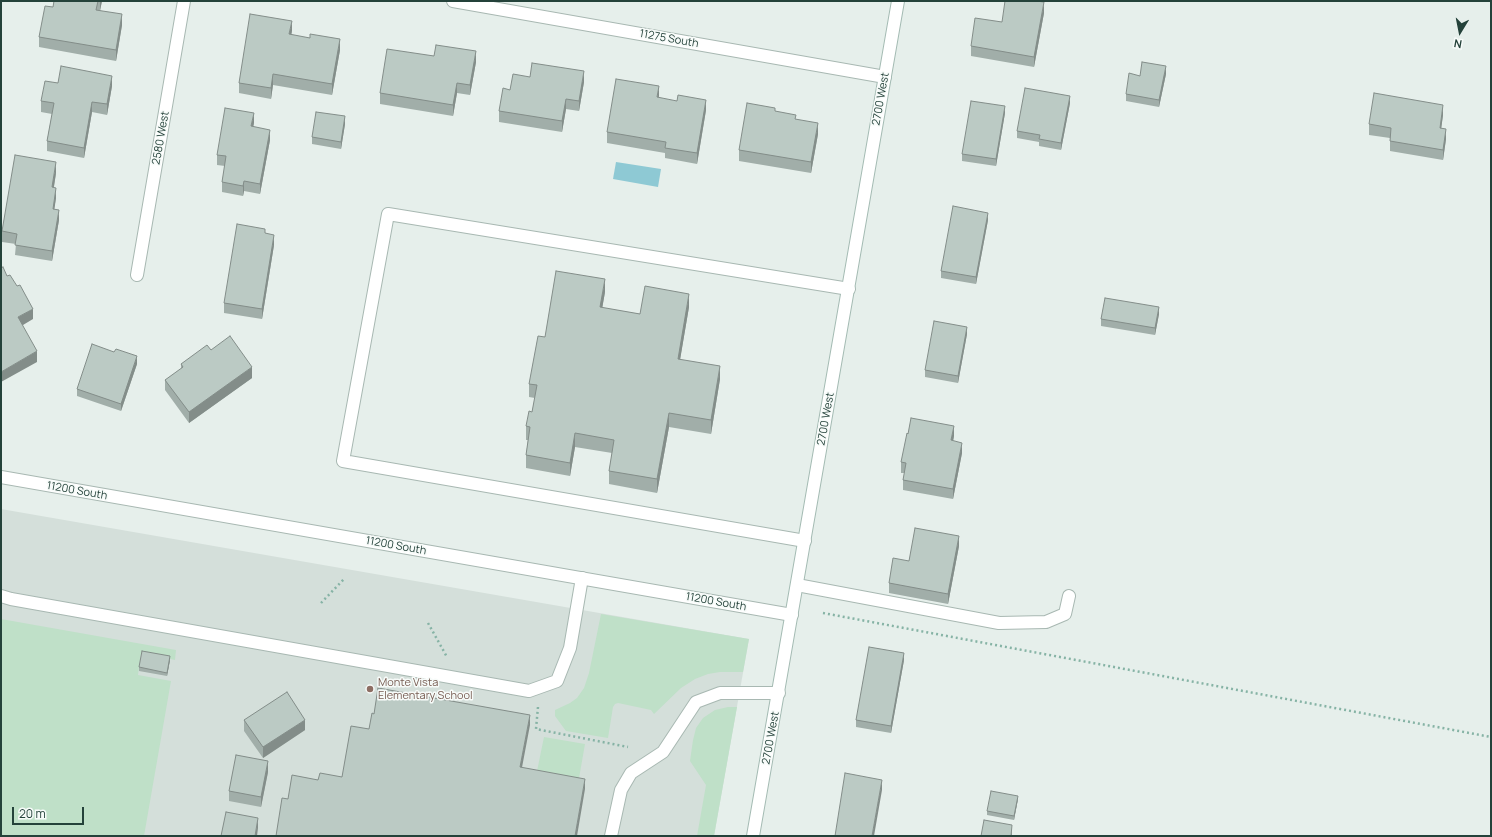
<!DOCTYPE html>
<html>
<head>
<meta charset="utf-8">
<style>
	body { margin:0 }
	#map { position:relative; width:1492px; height:837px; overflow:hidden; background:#e6efeb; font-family:Manrope,sans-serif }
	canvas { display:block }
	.frame { position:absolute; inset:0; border:2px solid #24423a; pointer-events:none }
	.north { position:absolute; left:1440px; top:12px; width:40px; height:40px; -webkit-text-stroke:3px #f7fbf9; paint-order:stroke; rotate:190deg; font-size:11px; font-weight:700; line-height:16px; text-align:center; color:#24423a }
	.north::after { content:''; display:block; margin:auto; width:14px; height:18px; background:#24423a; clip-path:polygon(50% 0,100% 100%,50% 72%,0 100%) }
	.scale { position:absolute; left:12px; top:807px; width:72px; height:18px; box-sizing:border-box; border:2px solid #24423a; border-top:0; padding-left:5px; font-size:12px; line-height:14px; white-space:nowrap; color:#24423a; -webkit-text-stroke:3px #f7fbf9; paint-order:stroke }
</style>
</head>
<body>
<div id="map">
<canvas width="1492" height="837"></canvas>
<div class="frame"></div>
<div class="north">N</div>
<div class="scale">20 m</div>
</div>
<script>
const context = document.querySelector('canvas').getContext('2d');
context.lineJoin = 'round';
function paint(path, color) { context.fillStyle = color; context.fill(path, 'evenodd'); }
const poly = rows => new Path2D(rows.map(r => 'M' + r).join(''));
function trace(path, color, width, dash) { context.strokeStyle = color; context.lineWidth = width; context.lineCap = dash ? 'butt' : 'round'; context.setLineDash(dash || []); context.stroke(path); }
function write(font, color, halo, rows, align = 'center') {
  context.font = font + ' Manrope,sans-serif'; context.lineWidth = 3; context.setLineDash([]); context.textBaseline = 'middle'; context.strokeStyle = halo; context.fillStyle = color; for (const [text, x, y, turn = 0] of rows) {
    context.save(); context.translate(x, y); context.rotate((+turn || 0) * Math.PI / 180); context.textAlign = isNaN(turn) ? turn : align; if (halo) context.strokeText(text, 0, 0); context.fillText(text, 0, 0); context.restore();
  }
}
paint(poly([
	[1,509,749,639,714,836,1,836]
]), '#d4dfda');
paint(poly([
	[601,614,749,639,743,672,720,672,708,674,695,679,681,688,654,714,651,710,618,703,615,704,613,707,608,738,566,731,555,716,555,710,570,703,577,698,584,688,589,673],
	[1,619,176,650,175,660,141,653,138,675,171,681,144,836,1,836],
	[728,707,737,707,714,836,697,836,706,785,690,761,693,740,696,728,703,718,715,710],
	[544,737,585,744,578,784,536,776]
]), '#bfe0c8');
paint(poly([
	[616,162,661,169,658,187,613,179]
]), '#8ec9d4');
const lane = poly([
	[805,541,343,461,388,214,849,289],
	[797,585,999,623,1046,622,1065,614,1069,596],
	[1,596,11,599,529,691,557,681,570,648,582,578],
	[611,836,621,790,631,773,663,752,696,702,720,693,779,693]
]);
const street = poly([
	[453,1,885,77],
	[137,275,184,1],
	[1,477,792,615]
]);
const secondary = poly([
	[753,836,898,1]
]);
trace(lane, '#a8b8b2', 14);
trace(street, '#a8b8b2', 14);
trace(secondary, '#a4bbb3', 14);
trace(poly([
	[321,603,345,578],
	[823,613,1491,737],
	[428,623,447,657],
	[538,707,536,729,628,747]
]), '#86b3a5', 2.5, [2, 3]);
trace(lane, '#fff', 12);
trace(street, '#fff', 12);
trace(secondary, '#fff', 12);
paint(poly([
	[54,1,102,1,100,10,122,25,116,61,39,47,39,37,53,7],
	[1044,13,1034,67,971,56,971,46,1002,22],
	[292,31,291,35,340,50,332,95,273,85,271,99,239,93,239,83],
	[434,56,476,62,470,95,457,93,453,116,380,104,380,93],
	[1166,74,1159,107,1126,101,1126,94,1140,76],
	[530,77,584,82,579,111,566,109,562,132,499,122,499,111,510,90],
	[58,83,112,86,107,115,92,112,84,158,47,151,47,141,52,114,41,112,41,101],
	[659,96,658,98,706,110,697,164,665,158,665,153,607,143,607,132],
	[1070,103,1061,150,1039,146,1039,142,1017,138,1017,131],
	[775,111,796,120,818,134,811,173,739,161,739,150],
	[1005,113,996,166,962,161,962,154],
	[1443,115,1441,128,1446,139,1443,160,1390,151,1390,138,1369,135,1369,124],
	[254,123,253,127,270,140,260,194,244,191,243,196,222,192,222,182,225,166,217,165,217,155],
	[345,124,341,149,312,144,312,137],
	[56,173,54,187,56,198,54,209,59,220,52,261,15,255,16,244,2,242,2,231],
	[988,220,976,284,941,278,941,271],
	[274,245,262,319,224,313,224,303],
	[605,292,602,308,640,314,689,307,680,359,720,379,711,434,669,427,657,493,609,484,609,471,612,453,575,447,570,476,526,468,526,455,528,440,526,440,526,426,532,412,535,398,529,397,529,384,545,337],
	[1159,314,1155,335,1101,326,1101,319],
	[967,334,958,383,925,377,925,370],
	[211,350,252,378,189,423,165,390,165,380,181,369,181,364],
	[137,364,121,411,77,396,77,389],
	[954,436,953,441,962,453,953,499,903,490,903,480,905,473,901,473,901,462],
	[959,546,948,604,889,593,889,583],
	[170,660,167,676,139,671,139,667],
	[904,660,891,733,856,727,856,720],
	[244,720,305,730,263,758,244,731],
	[268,772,261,807,229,801,229,791],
	[1018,799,1014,820,987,815,987,811]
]), '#a1aea9');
paint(poly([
	[100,1,102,1,100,11],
	[1044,2,1044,13,1034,67,1034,57],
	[122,14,122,25,116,61,116,50],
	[292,21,292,31,289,45,289,34],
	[340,39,340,50,332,95,332,84],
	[476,51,476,62,470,95,470,85],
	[1166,66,1166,74,1159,107,1159,100],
	[584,71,584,82,579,111,579,101],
	[273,74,273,85,271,99,271,88],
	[112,76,112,86,107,115,107,104],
	[457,83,457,93,453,116,453,105],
	[659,86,659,96,657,108,657,97],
	[1070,96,1070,103,1061,150,1061,143],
	[566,99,566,109,562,132,562,121],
	[706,100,706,110,697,164,697,153],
	[92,102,92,112,84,158,84,148],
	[1443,105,1443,115,1440,138,1440,128],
	[1005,106,1005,113,996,166,996,159],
	[254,113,254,123,251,137,251,126],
	[345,116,345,124,341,149,341,142],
	[818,123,818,134,811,173,811,162],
	[1446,129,1446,139,1443,160,1443,150],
	[270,130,270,140,260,194,260,184],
	[56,162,56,173,52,198,52,187],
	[244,181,244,191,243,196,243,186],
	[56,188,56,198,53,219,53,209],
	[59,210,59,220,52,261,52,251],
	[988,213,988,220,976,284,976,277],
	[274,235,274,245,262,319,262,309],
	[605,279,605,292,600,321,600,307],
	[689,294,689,307,678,372,678,359],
	[1159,307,1159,314,1155,335,1155,328],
	[33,309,33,319,18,328,18,317],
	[967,327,967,334,958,383,958,376],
	[37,351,37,362,1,382,1,372],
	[137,356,137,364,121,411,121,404],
	[720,366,720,379,711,434,711,420],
	[252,367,252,378,189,423,189,412],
	[669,413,669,427,657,493,657,479],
	[954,426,954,436,951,451,951,440],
	[575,433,575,447,570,476,570,463],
	[962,443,962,453,953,499,953,489],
	[959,536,959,546,948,604,948,594],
	[904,653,904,660,891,733,891,726],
	[170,656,170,660,167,676,167,673],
	[530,715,530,725,520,778,520,767],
	[305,720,305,730,263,758,263,747],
	[268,761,268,772,261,807,261,797],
	[585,779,585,789,577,836,575,836],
	[882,780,882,790,874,836,872,836],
	[1018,796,1018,799,1014,820,1014,816],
	[258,818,258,828,257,836,255,836],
	[1012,825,1012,836,1011,836]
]), '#838d89');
const building = poly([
	[54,1,98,1,96,10,122,14,116,50,39,37,45,6,53,7,54,1],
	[1005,1,1036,1,1044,2,1034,57,971,46,975,18,1002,22,1005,1],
	[250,14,292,21,289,34,310,38,310,34,340,39,332,84,273,74,271,88,239,83,250,14],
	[436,45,476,51,470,85,457,83,453,105,380,93,387,49,434,56,436,45],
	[1142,62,1166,66,1159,100,1126,94,1129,73,1140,76,1142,62],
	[532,63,584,71,579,101,566,99,562,121,499,111,503,88,510,90,513,74,530,77,532,63],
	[61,66,112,76,107,104,92,102,84,148,47,141,54,103,41,101,45,81,58,83,61,66],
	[616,79,659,86,657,97,677,101,678,95,706,100,697,153,665,148,666,142,607,132,616,79],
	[1025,88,1070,96,1061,143,1039,139,1040,135,1017,131,1025,88],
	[1374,93,1443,105,1440,128,1446,129,1443,150,1390,141,1391,128,1369,124,1374,93],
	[971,101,1005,106,996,159,962,154,971,101],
	[747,103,775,108,775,111,796,115,795,119,818,123,811,162,739,150,747,103],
	[225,108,254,113,251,126,270,130,260,184,244,181,243,186,222,182,226,156,217,155,225,108],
	[316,112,345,116,341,142,312,137,316,112],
	[15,155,56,162,52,187,56,188,53,209,59,210,52,251,15,245,17,234,2,231,15,155],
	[953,206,988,213,976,277,941,271,953,206],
	[237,224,265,229,265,233,274,235,262,309,224,303,237,224],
	[3,267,7,276,10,275,17,286,20,285,33,309,18,317,37,351,1,372,1,268,3,267],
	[556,271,605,279,600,307,640,314,645,286,689,294,678,359,720,366,711,420,669,413,657,479,609,471,614,440,575,433,570,463,526,455,530,427,526,426,529,411,532,412,537,385,529,384,538,336,545,337,556,271],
	[1105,298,1159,307,1155,328,1101,319,1105,298],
	[934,321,967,327,958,376,925,370,934,321],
	[230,336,252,367,189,412,165,380,183,367,181,364,207,345,211,350,230,336],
	[92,344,114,352,116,349,137,356,121,404,77,389,92,344],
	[911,418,954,426,951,440,962,443,953,489,903,480,906,463,901,462,907,433,908,434,911,418],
	[915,528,959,536,948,594,889,583,893,558,909,561,915,528],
	[869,647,904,653,891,726,856,720,869,647],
	[142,651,170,656,167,673,139,667,142,651],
	[378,688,530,715,520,767,585,779,575,836,276,836,282,798,288,799,292,775,318,780,320,773,342,777,351,726,369,729,372,713,374,714,378,688],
	[287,692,305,720,263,747,244,720,287,692],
	[236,755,268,761,261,797,229,791,236,755],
	[845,773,882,780,872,836,835,836,845,773],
	[991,791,1018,796,1014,816,987,811,991,791],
	[226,812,258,818,255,836,221,836,226,812],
	[984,820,1012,825,1011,836,981,836,984,820]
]);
paint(building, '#bbcac4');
trace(building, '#838d89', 1);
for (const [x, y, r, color] of [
	[370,689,4,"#8d6e63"]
]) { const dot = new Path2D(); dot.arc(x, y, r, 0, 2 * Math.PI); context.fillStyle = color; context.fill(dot); trace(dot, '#f7fbf9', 1.5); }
write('11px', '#24423a', '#f7fbf9', [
	["11275 South",669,39,10],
	["2700 West",881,99,-80],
	["2580 West",161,138,-80],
	["2700 West",826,419,-80],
	["11200 South",77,491,10],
	["11200 South",396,546,10],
	["11200 South",716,602,10],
	["2700 West",771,738,-80]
]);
write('11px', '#785e54', '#f7fbf9', [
	["Monte Vista",378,683],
	["Elementary School",378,696]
], 'left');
</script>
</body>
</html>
